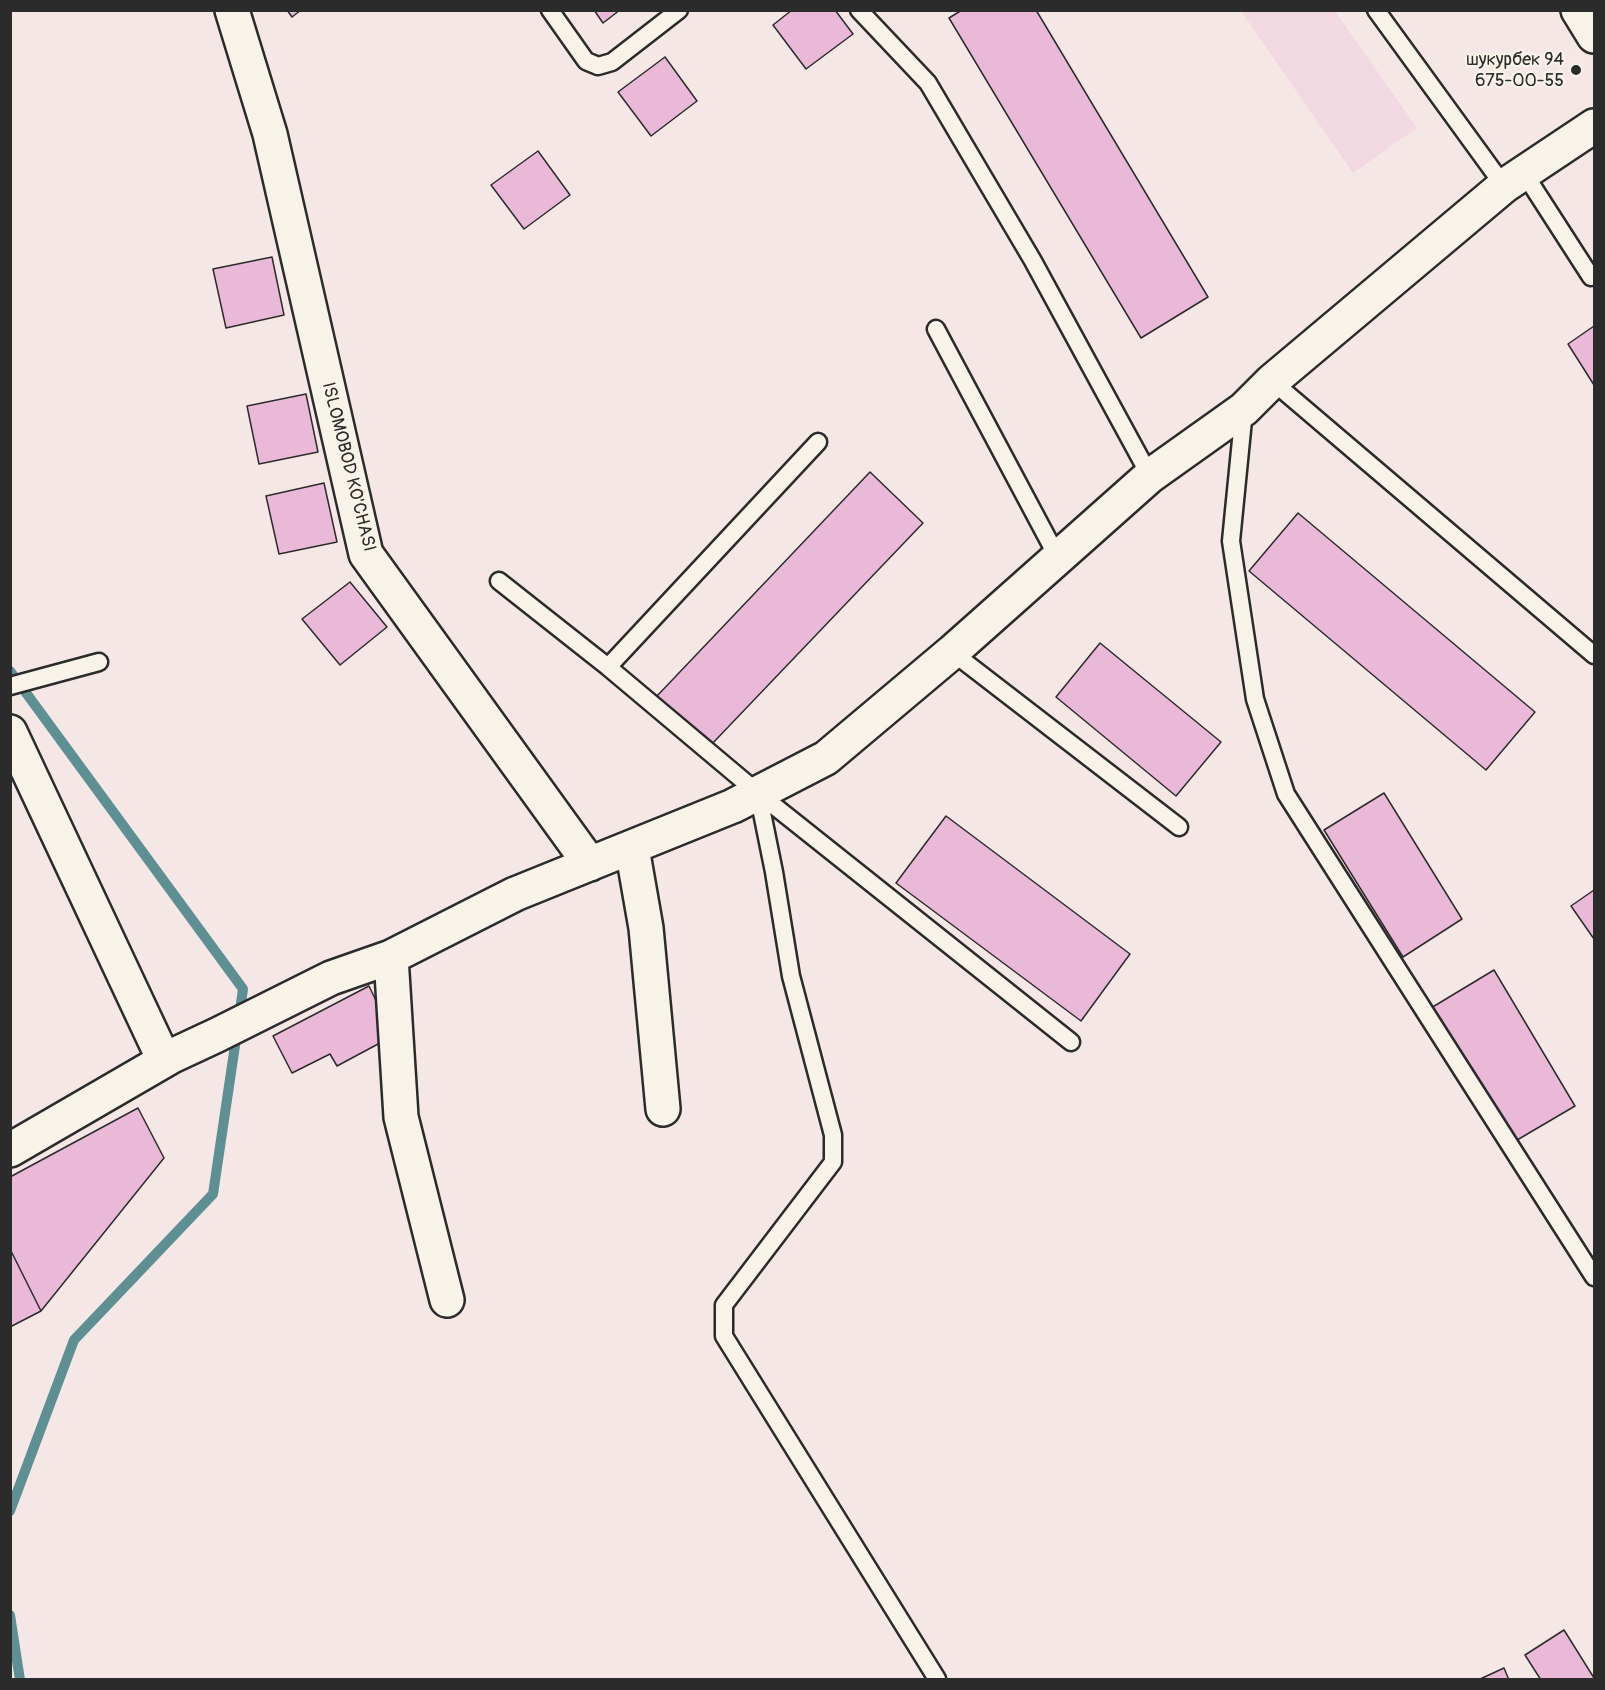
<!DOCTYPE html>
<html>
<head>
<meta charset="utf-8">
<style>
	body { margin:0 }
	#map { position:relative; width:1605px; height:1690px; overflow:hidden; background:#f5e7e5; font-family:Pangolin,sans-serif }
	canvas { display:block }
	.frame { position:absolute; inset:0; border:12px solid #2b2b2b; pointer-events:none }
</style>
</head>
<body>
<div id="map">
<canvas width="1605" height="1690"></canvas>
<div class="frame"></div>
</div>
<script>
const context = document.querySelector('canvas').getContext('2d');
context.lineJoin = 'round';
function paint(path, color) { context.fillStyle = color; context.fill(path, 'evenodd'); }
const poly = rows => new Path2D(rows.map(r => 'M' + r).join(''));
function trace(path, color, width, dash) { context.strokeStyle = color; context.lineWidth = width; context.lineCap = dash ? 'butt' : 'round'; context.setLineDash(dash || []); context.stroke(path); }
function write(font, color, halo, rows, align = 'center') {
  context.font = font + ' Pangolin,sans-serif'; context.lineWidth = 4.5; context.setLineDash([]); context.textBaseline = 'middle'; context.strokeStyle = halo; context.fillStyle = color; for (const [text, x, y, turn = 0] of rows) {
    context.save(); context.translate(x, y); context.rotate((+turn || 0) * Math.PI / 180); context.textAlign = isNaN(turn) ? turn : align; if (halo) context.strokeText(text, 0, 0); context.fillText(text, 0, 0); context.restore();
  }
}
paint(poly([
	[1241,11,1335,11,1417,128,1353,173]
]), '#f2d9e1');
trace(poly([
	[10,671,243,989,239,1017],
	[10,1511,74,1340,213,1194,237,1032],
	[10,1615,20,1680]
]), '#5e8f92', 10);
const building = poly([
	[287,10,301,10,292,17,287,10],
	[594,10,620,10,603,23,594,10],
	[792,10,835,10,853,34,806,69,773,25,792,10],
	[962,10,1036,10,1208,297,1141,338,949,18,962,10],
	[665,57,697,101,651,136,618,92,665,57],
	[538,151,570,195,524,229,491,185,538,151],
	[272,257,284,315,226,328,213,269,272,257],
	[1594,326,1594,385,1568,344,1594,326],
	[306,394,318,452,259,464,247,406,306,394],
	[870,472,923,523,710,746,657,696,870,472],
	[324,483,337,542,279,554,266,496,324,483],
	[1298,513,1535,712,1486,770,1249,571,1298,513],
	[350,582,387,627,340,665,302,619,350,582],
	[1100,643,1221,742,1176,796,1056,697,1100,643],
	[1384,793,1462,919,1403,957,1324,830,1384,793],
	[946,816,1130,954,1081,1021,896,883,946,816],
	[1594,890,1594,939,1571,906,1594,890],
	[1494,970,1575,1106,1512,1143,1431,1008,1494,970],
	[369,986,393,1036,337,1066,330,1054,292,1073,273,1036,369,986],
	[138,1108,164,1158,41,1311,10,1249,10,1177,138,1108],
	[10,1249,41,1311,10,1327,10,1249],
	[1564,1630,1594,1678,1594,1680,1541,1680,1525,1655,1564,1630],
	[1504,1668,1509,1680,1478,1680,1504,1668]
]);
paint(building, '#ebb9d8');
trace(building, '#2b2b2b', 1.5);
const service = poly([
	[550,10,586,61,598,66,612,62,679,10],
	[859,10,928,83,1033,261,1150,476],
	[1376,10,1504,186],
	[1524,173,1591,277],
	[936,329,1058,558],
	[1272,381,1594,655],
	[1244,410,1231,541,1255,699,1286,794,1594,1277],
	[818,442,608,667,758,793,1071,1042],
	[499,581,608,667],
	[952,652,1179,827],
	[10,686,99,662],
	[758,793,774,872,791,976,833,1135,833,1162,724,1305,724,1336,937,1679]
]);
const minor = poly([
	[232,10,270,134,366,554,590,864],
	[10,732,164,1060],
	[632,848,646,928,663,1109],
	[391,957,401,1117,447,1300],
	[10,1150,172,1056,217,1035,331,978,391,957,515,894,733,806,826,758,952,652,1150,476,1244,409,1272,381,1504,186,1594,126]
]);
const secondary = poly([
	[1578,10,1594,36]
]);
trace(service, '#2b2b2b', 21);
trace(minor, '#2b2b2b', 38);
trace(secondary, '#2b2b2b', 38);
trace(service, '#f7f3e8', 16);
trace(minor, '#f7f3e8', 33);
trace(secondary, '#f7f3e8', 33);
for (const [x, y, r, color] of [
	[1576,70,6,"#2b2b2b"]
]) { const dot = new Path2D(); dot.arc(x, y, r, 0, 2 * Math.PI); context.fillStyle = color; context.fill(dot); trace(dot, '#f7f3e8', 2); }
write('18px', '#2b2b2b', '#f7f3e8', [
	["шукурбек 94",1564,60],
	["675-00-55",1564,81]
], 'right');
write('18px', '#2b2b2b', '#f7f3e8', [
	["ISLOMOBOD KO'CHASI",348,467,76]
]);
</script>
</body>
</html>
